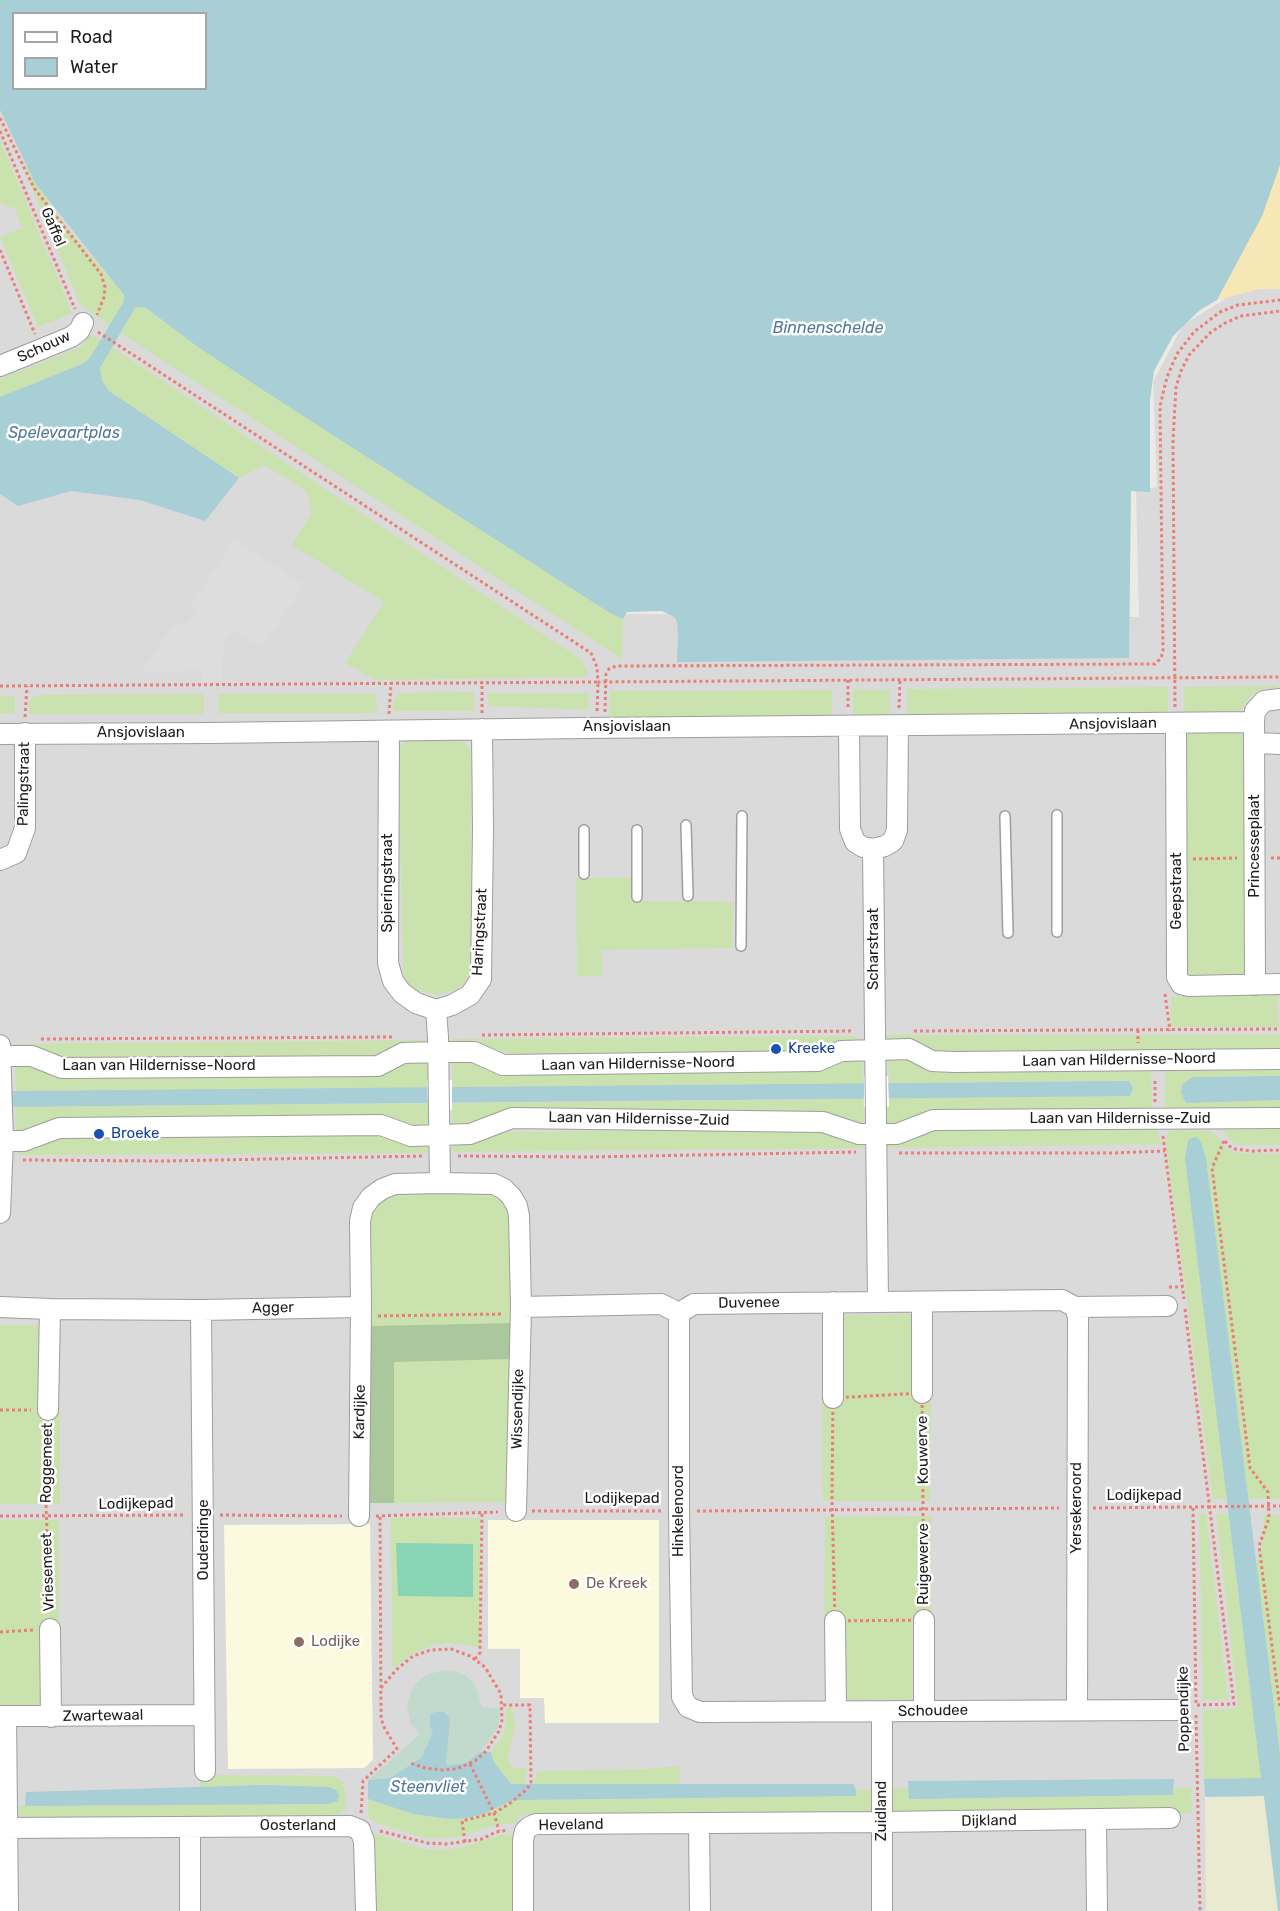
<!DOCTYPE html>
<html>
<head>
<meta charset="utf-8">
<style>
	body { margin:0 }
	#map { position:relative; width:1280px; height:1911px; overflow:hidden; background:#ede9e3; font-family:Rubik,sans-serif }
	canvas { display:block }
	.legend { position:absolute; left:12px; top:12px; width:195px; height:78px; box-sizing:border-box; background:#fff; border:2px solid #a5a5a5; margin:0; padding:8px 10px; list-style:none; font-size:18px; color:#1d1d1d }
	.legend li { display:flex; align-items:center; gap:12px; height:30px }
	.legend b { width:30px; border:2px solid #a5a5a5 }
</style>
</head>
<body>
<div id="map">
<canvas width="1280" height="1911"></canvas>
<ul class="legend">
<li><b style="height:8px;background:#fff"></b>Road</li>
<li><b style="height:16px;background:#a8ced6"></b>Water</li>
</ul>
</div>
<script>
const context = document.querySelector('canvas').getContext('2d');
context.lineJoin = 'round';
function paint(path, color) { context.fillStyle = color; context.fill(path, 'evenodd'); }
const poly = rows => new Path2D(rows.map(r => 'M' + r).join(''));
function trace(path, color, width, dash) { context.strokeStyle = color; context.lineWidth = width; context.lineCap = dash ? 'butt' : 'round'; context.setLineDash(dash || []); context.stroke(path); }
function write(font, color, halo, rows, align = 'center') {
  context.font = font + ' Rubik,sans-serif'; context.lineWidth = 5; context.setLineDash([]); context.textBaseline = 'middle'; context.strokeStyle = halo; context.fillStyle = color; for (const [text, x, y, turn = 0] of rows) {
    context.save(); context.translate(x, y); context.rotate((+turn || 0) * Math.PI / 180); context.textAlign = isNaN(turn) ? turn : align; if (halo) context.strokeText(text, 0, 0); context.fillText(text, 0, 0); context.restore();
  }
}
paint(poly([
	[0,77,624,614,1139,617,1136,490,1157,487,1153,382,1183,325,1225,299,1280,166,1280,1911,0,1911]
]), '#dbdada');
paint(poly([
	[488,1520,659,1520,659,1723,545,1723,544,1698,520,1698,520,1649,488,1649],
	[370,1524,373,1760,364,1768,228,1769,224,1525]
]), '#fbfade');
paint(poly([
	[1264,1796,1278,1911,1206,1911,1205,1797]
]), '#e9ead0');
paint(poly([
	[0,139,72,313,38,327,0,237,22,228,14,208,2,204,0,199],
	[23,159,35,183,67,227,124,295,124,301,109,325,80,304,31,185],
	[139,307,145,308,198,347,266,392,610,613,623,619,622,659,121,333,135,308],
	[90,333,101,340,90,358,82,364,0,397,0,379,76,349,83,345],
	[112,347,582,660,588,672,584,677,376,680,345,663,384,602,292,545,311,514,310,501,304,489,264,465,239,478,109,391,102,381,100,368],
	[1277,686,1277,688,1265,688,1251,695,1242,708,1233,714,1184,716,1184,687],
	[1168,687,1168,716,907,719,907,689],
	[832,690,832,718,609,721,610,691],
	[853,690,890,690,890,719,853,719],
	[474,692,474,711,393,711,393,702,399,693],
	[488,693,589,693,588,710,489,706],
	[204,694,204,714,29,714,29,702,33,697,44,695],
	[219,694,376,694,377,713,218,713],
	[0,696,15,696,15,713,0,713],
	[1233,729,1241,733,1246,741,1245,977,1184,978,1182,730],
	[455,740,464,742,471,753,471,973,466,981,457,989,437,995,419,991,408,984,403,974,398,746,407,741],
	[576,878,632,878,633,901,733,902,732,948,602,950,602,976,577,976],
	[1277,995,1279,1027,1171,1027,1171,996],
	[882,1035,1280,1035,1280,1050,943,1053,882,1041],
	[856,1036,857,1043,813,1058,517,1055,495,1049,451,1045,451,1039],
	[427,1040,428,1045,372,1059,84,1062,50,1058,11,1044],
	[894,1055,1151,1064,1152,1111,882,1130,882,1098,1130,1096,1132,1083,1129,1081,889,1083,888,1060],
	[452,1057,844,1058,862,1060,863,1084,452,1088],
	[428,1059,428,1088,16,1091,15,1070,19,1063,408,1061],
	[1280,1063,1280,1076,1193,1077,1182,1084,1180,1088,1186,1103,1280,1100,1280,1112,1165,1111,1165,1064],
	[863,1099,864,1122,859,1127,452,1126,452,1103],
	[428,1103,428,1128,20,1135,15,1127,16,1107],
	[1157,1125,1161,1144,883,1148,883,1144,940,1129],
	[1219,1125,1280,1125,1280,1145,1241,1145,1232,1142],
	[799,1129,817,1130,863,1143,865,1148,452,1152,452,1144,504,1132],
	[1171,1130,1210,1131,1215,1134,1227,1149,1236,1153,1280,1154,1280,1499,1248,1499,1206,1158,1185,1149,1227,1499,1213,1499,1166,1143,1167,1134],
	[385,1133,428,1143,428,1153,19,1155,18,1150,60,1136],
	[498,1191,511,1213,512,1323,369,1326,369,1209,386,1194],
	[915,1314,931,1392,930,1501,823,1501,822,1393,841,1393,840,1315],
	[0,1325,43,1325,42,1410,60,1410,60,1504,0,1504],
	[512,1359,512,1502,394,1503,393,1361],
	[1199,1514,1206,1514,1228,1700,1203,1700],
	[1216,1514,1229,1514,1261,1778,1204,1779,1203,1710,1234,1709,1237,1707,1238,1703],
	[1264,1515,1280,1515,1280,1754,1256,1564,1262,1546],
	[931,1516,931,1616,912,1619,912,1700,842,1700,842,1617,824,1617,825,1517],
	[391,1518,480,1518,480,1645,479,1647,448,1643,436,1644,415,1652,395,1667,392,1666],
	[0,1520,59,1520,59,1627,42,1707,0,1708],
	[507,1706,511,1706,515,1724,508,1757,510,1765,515,1768,527,1768,525,1785,511,1784,494,1762,491,1752,501,1739,505,1731],
	[680,1766,680,1784,534,1785,537,1771,644,1769],
	[200,1775,334,1776,343,1782,346,1801,345,1810,337,1815,265,1817,24,1819,18,1814,19,1806,328,1804,338,1801,336,1790,329,1787,263,1785,200,1787],
	[1191,1787,1192,1813,890,1813,891,1789,908,1788,910,1799,1173,1795,1175,1788],
	[856,1790,875,1790,875,1813,517,1815,517,1823,498,1824,462,1836,443,1838,425,1838,377,1823,368,1817,368,1799,413,1814,449,1819,497,1808,510,1801,518,1800,855,1796],
	[364,1830,423,1849,444,1850,464,1847,500,1835,517,1835,516,1911,369,1911]
]), '#cae2ae');
paint(poly([
	[512,1323,512,1359,394,1362,394,1503,370,1503,369,1326]
]), '#abc89c');
paint(poly([
	[444,1670,458,1672,469,1678,476,1688,482,1707,501,1709,498,1726,490,1740,477,1756,466,1763,448,1765,434,1733,421,1758,390,1778,368,1780,420,1734,410,1723,407,1705,413,1686,426,1675]
]), '#c2d9ce');
paint(poly([
	[1280,165,1280,289,1260,289,1217,300,1262,216]
]), '#f7e7b7');
paint(poly([
	[396,1543,473,1544,473,1597,398,1596]
]), '#89d4b4');
paint(poly([
	[234,539,304,585,262,648,234,631,225,643,223,652,221,681,203,681,202,670,141,673,175,622,185,627,197,609,191,605]
]), '#ddd');
paint(poly([
	[0,0,1280,0,1280,165,1262,216,1217,300,1200,310,1173,336,1154,371,1150,400,1150,492,1131,491,1129,658,677,662,678,633,677,621,674,617,662,611,627,612,623,619,610,613,266,392,198,347,146,308,139,307,135,308,100,368,102,381,109,391,239,478,205,521,140,500,71,491,18,506,0,494,0,397,82,364,90,358,124,301,124,295,35,183,0,110],
	[14,14,206,14,206,88,14,88],
	[1280,1076,1280,1100,1186,1103,1181,1092,1182,1084,1193,1077],
	[1129,1081,1133,1088,1130,1096,0,1107,0,1092,16,1091],
	[1194,1137,1198,1138,1201,1143,1206,1158,1280,1754,1280,1911,1278,1911,1264,1796,1205,1797,1204,1779,1261,1778,1185,1158,1188,1140],
	[436,1712,444,1712,450,1718,446,1763,448,1765,466,1763,480,1752,491,1752,494,1762,511,1784,853,1784,856,1790,856,1796,518,1800,510,1801,486,1813,468,1818,449,1819,413,1814,368,1799,368,1780,390,1778,421,1758,433,1733,430,1726,430,1714],
	[1174,1779,1173,1795,909,1799,908,1781],
	[263,1785,329,1787,336,1790,339,1795,338,1801,328,1804,25,1806,26,1792]
]), '#a8ced6');
paint(poly([
	[864,1076,888,1076,889,1107,864,1107],
	[427,1080,452,1080,452,1110,428,1110]
]), '#fff');
const lane = poly([
	[1005,816,1008,933],
	[686,825,688,896],
	[584,874,584,830],
	[637,897,637,830],
	[1057,932,1057,815],
	[741,946,742,816]
]);
const street = poly([
	[0,366,71,337,79,331,83,323],
	[1176,724,1177,977,1181,984,1189,986,1280,984],
	[849,726,850,829,855,842,863,847,873,849,885,846,893,841,897,830,898,726],
	[389,731,388,963,393,981,402,993,416,1003,436,1010],
	[0,734,211,733,584,728,1254,722],
	[1255,743,1280,744],
	[873,849,878,1301],
	[0,860,16,853,25,828,25,733],
	[1255,985,1254,722,1255,711,1264,701,1280,699],
	[0,1045,3,1141,0,1213],
	[0,1056,32,1056,62,1068,378,1066,403,1053,439,1052,474,1052,503,1065,818,1061,841,1051,909,1049,932,1061,954,1062,1280,1059],
	[0,1141,24,1141,59,1128,381,1125,411,1136,470,1134,512,1118,823,1122,859,1134,897,1134,933,1120,1280,1118],
	[440,1183,438,1037,436,1010,452,1005,470,995,481,979,483,829,482,729],
	[833,1302,833,1398],
	[0,1307,50,1309,201,1310,361,1307,360,1221,363,1208,371,1197,382,1189,395,1184,440,1183,494,1184,504,1189,511,1196,517,1206,519,1216,521,1307,661,1304,679,1313,694,1304,1062,1300,1075,1307,1167,1306],
	[1075,1307,1078,1317,1077,1709],
	[201,1310,205,1771],
	[679,1313,679,1511,682,1697,688,1707,700,1712,1179,1710],
	[922,1393,922,1303],
	[48,1410,50,1309],
	[516,1511,521,1307],
	[359,1516,361,1307],
	[835,1621,836,1711],
	[50,1629,51,1717],
	[924,1711,924,1620],
	[882,1712,882,1911],
	[0,1716,197,1715,204,1711],
	[6,1716,8,1911],
	[1096,1820,1097,1911],
	[699,1824,700,1911],
	[190,1827,190,1911],
	[0,1828,350,1826,360,1830,364,1841,366,1911],
	[523,1911,523,1840,525,1831,529,1827,536,1824,882,1822,1170,1818]
]);
trace(lane, '#9e9e9e', 12);
trace(street, '#9e9e9e', 22);
trace(poly([
	[0,118,34,188,101,274,105,287,104,297,97,315],
	[0,131,75,309],
	[0,250,35,334],
	[98,332,591,653,597,667,598,682,1280,677],
	[848,680,848,708],
	[0,686,598,682,597,712],
	[1175,707,1173,441,1176,387,1181,371,1189,355,1211,332,1225,323,1241,316,1280,311],
	[899,708,900,680],
	[605,712,606,674,609,669,616,666,1155,664,1161,658,1163,651,1160,406,1167,377,1177,354,1194,332,1220,312,1238,305,1280,300],
	[482,713,482,682],
	[389,714,391,683],
	[25,717,27,686],
	[1271,858,1280,858],
	[1193,859,1237,858],
	[1165,994,1170,1031],
	[1138,1030,1138,1043],
	[914,1031,1280,1029],
	[482,1035,853,1031],
	[41,1039,394,1037],
	[1155,1102,1155,1078],
	[1163,1136,1184,1299],
	[1224,1141,1212,1168,1250,1468,1268,1492,1269,1518,1259,1546,1280,1708],
	[1225,1141,1229,1146,1235,1149,1252,1151,1280,1150],
	[899,1153,1112,1153,1165,1151],
	[458,1156,589,1157,856,1152],
	[23,1160,166,1161,424,1156],
	[1169,1287,1182,1287],
	[1185,1309,1234,1704,1196,1705],
	[378,1316,503,1314],
	[922,1393,924,1620,835,1621,832,1499,833,1398,922,1393],
	[0,1410,31,1410],
	[48,1427,46,1505,50,1612],
	[1093,1508,1280,1506],
	[1193,1508,1196,1705],
	[532,1511,663,1511],
	[697,1511,1059,1508],
	[220,1515,342,1516],
	[0,1516,186,1515],
	[376,1516,498,1512],
	[0,1632,33,1630],
	[475,1659,480,1653,482,1512],
	[381,1688,396,1670,413,1656,431,1650,451,1649,470,1656,485,1667,501,1694,502,1720,499,1731,486,1751,475,1761,456,1769,443,1770,425,1768,410,1763],
	[1196,1715,1200,1911],
	[470,1764,494,1813,499,1831],
	[361,1813,363,1781,397,1749,384,1727,381,1718,380,1516],
	[380,1831,427,1843,446,1844,482,1839,496,1832,508,1830],
	[465,1842,462,1821,494,1813,509,1804,527,1789,531,1782,530,1705,502,1705]
]), '#eb7e76', 3, [3, 3]);
trace(lane, '#fff', 9);
trace(street, '#fff', 20);
for (const [x, y, r, color] of [
	[776,1049,6,"#1a4fb4"],
	[99,1134,6,"#1a4fb4"],
	[574,1584,6,"#8d6e63"],
	[299,1642,6,"#8d6e63"]
]) { const dot = new Path2D(); dot.arc(x, y, r, 0, 2 * Math.PI); context.fillStyle = color; context.fill(dot); trace(dot, '#fff', 2); }
write('15px', '#1d1d1d', '#fff', [
	["Gaffel",53,227,67],
	["Schouw",44,347,-24],
	["Ansjovislaan",1113,724,-1],
	["Ansjovislaan",627,727],
	["Ansjovislaan",141,733],
	["Palingstraat",24,784,-89],
	["Princesseplaat",1255,846,-90],
	["Spieringstraat",388,883,-90],
	["Geepstraat",1177,891,-90],
	["Haringstraat",480,932,-87],
	["Scharstraat",874,949,-90],
	["Laan van Hildernisse-Noord",1119,1060,-1],
	["Laan van Hildernisse-Noord",638,1064,-1],
	["Laan van Hildernisse-Noord",159,1066],
	["Laan van Hildernisse-Zuid",639,1119,1],
	["Laan van Hildernisse-Zuid",1120,1119],
	["Duvenee",749,1303,-1],
	["Agger",273,1308,-1],
	["Wissendijke",518,1409,-89],
	["Kardijke",360,1412,-89],
	["Kouwerve",923,1450,-91],
	["Roggemeet",47,1463,-89],
	["Lodijkepad",1144,1496],
	["Lodijkepad",622,1499],
	["Lodijkepad",136,1504,-1],
	["Yersekeroord",1077,1508,-90],
	["Hinkelenoord",679,1511,-90],
	["Ouderdinge",204,1540,-90],
	["Ruigewerve",924,1564,-90],
	["Vriesemeet",48,1572,-92],
	["Poppendijke",1184,1709,-91],
	["Schoudee",933,1711,-1],
	["Zwartewaal",103,1716,-1],
	["Zuidland",882,1811,-90],
	["Dijkland",989,1821,-1],
	["Heveland",571,1825,-1],
	["Oosterland",298,1826]
]);
write('15px', '#164399', '#fff', [
	["Kreeke",788,1049],
	["Broeke",111,1134]
], 'left');
write('15px', '#785e54', '#fff', [
	["De Kreek",586,1584],
	["Lodijke",311,1642]
], 'left');
write('italic 16px', '#50799b', '#fff', [
	["Binnenschelde",828,328],
	["Spelevaartplas",64,433],
	["Steenvliet",428,1787]
]);
</script>
</body>
</html>
